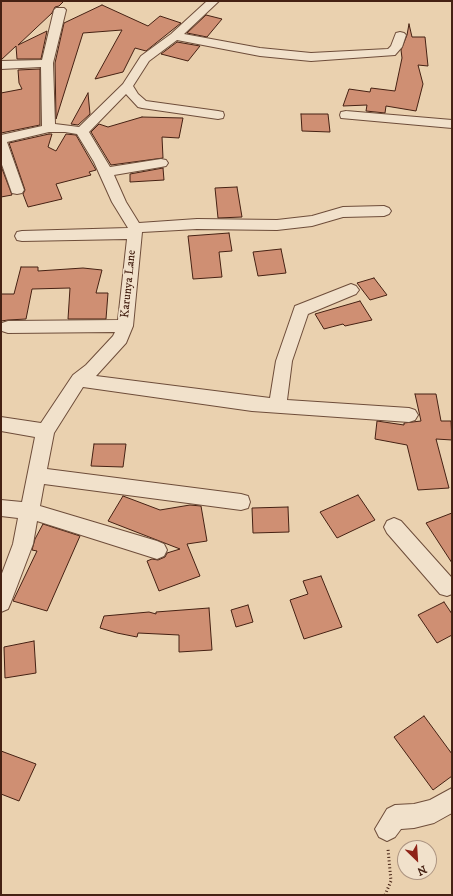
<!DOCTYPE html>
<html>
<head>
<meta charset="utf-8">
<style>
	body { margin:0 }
	#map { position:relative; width:453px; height:896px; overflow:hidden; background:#ead1af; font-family:"IM FELL DW Pica",serif }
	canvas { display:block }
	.frame { position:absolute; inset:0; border:2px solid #452113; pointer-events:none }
	.north { position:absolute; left:397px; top:840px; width:40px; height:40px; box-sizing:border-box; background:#f1e1cb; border:1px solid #ac9481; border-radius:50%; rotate:155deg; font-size:11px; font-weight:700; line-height:16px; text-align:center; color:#452113 }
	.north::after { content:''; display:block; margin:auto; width:14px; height:18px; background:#8f2418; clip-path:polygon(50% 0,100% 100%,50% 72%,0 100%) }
</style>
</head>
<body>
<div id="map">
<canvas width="453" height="896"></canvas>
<div class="frame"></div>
<div class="north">N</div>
</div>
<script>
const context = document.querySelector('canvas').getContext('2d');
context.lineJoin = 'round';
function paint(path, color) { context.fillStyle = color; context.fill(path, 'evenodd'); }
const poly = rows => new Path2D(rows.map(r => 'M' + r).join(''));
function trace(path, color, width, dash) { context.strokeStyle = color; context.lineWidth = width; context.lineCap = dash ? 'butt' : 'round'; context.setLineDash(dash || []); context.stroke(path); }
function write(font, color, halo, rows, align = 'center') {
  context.font = font + ' "IM FELL DW Pica",serif'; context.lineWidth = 3.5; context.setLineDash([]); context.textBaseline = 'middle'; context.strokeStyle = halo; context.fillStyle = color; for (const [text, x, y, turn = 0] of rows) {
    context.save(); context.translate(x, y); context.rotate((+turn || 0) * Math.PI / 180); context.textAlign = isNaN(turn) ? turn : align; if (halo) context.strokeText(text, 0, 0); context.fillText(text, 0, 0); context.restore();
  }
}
const building = poly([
	[1,1,64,1,59,6,55,7,52,13,18,45,47,31,41,59,17,59,16,46,1,60,1,1],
	[102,5,148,26,160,16,181,23,146,51,135,48,123,72,95,79,122,30,83,33,56,119,55,63,64,23,102,5],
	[206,15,222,19,207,37,187,33,206,15],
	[409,24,412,37,425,37,428,66,418,65,423,84,416,111,386,106,385,113,366,111,367,105,343,106,349,89,370,92,371,88,395,91,402,58,401,50,407,35,409,24],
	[177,42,200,46,188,61,161,54,177,42],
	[40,69,40,125,1,133,1,93,22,89,19,83,18,70,40,69],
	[88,93,90,114,78,125,71,124,88,93],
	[301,114,328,114,330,132,302,131,301,114],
	[142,117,183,118,179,138,162,137,163,158,111,165,91,132,99,124,108,127,142,117],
	[49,134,52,134,48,147,56,151,66,134,76,135,96,170,89,172,91,175,56,184,62,199,28,207,23,194,25,190,9,143,49,134],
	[1,166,12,195,1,197,1,166],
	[163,168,164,180,130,182,130,174,163,168],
	[237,187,242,217,218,218,215,188,237,187],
	[229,233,232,251,219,252,222,277,193,279,188,236,229,233],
	[281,249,286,273,258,276,253,252,281,249],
	[21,267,38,267,38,271,83,268,102,270,96,293,108,293,106,319,68,319,70,288,32,289,26,319,8,320,1,321,1,294,14,294,21,267],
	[374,278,387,295,370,300,357,283,374,278],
	[360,301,372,320,345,326,343,324,324,329,315,314,360,301],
	[415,394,436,394,441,421,451,421,452,440,436,439,449,488,418,490,407,445,375,439,377,421,404,425,404,423,421,421,415,394],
	[94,444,126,444,123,467,91,466,94,444],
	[358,495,375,520,337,538,320,512,358,495],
	[123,496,160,510,190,505,201,506,207,541,187,544,200,576,159,591,147,561,152,559,158,560,165,557,167,553,180,549,108,521,123,496],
	[288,507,289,532,253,533,252,508,288,507],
	[452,513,452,563,426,523,452,513],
	[43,524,80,536,47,611,13,601,37,551,32,550,35,539,43,524],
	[321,576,342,627,304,639,290,600,308,594,303,581,321,576],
	[444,602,452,614,452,635,437,643,418,615,444,602],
	[248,605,253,622,236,627,231,610,248,605],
	[209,608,212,650,179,652,179,635,138,633,137,637,117,633,100,628,104,616,149,612,156,614,156,612,209,608],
	[34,641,36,673,5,678,4,647,34,641],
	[424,716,452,754,452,776,433,790,394,737,424,716],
	[1,751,36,764,19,801,1,794,1,751]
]);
paint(building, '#cf8f73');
trace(building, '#452113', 1);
const street = poly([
	[207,1,219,1,184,34,260,48,311,53,388,49,391,46,396,33,400,32,404,33,406,35,402,47,395,55,311,61,260,56,177,40,149,61,133,86,138,94,146,101,218,111,223,112,224,115,223,118,218,119,142,108,138,107,126,94,89,132,110,167,161,159,166,160,168,163,166,166,161,167,114,175,126,202,139,223,197,219,277,220,312,216,343,207,384,206,389,208,391,211,389,214,384,216,343,217,312,226,277,230,197,229,142,232,133,326,126,343,96,376,270,398,276,361,295,306,351,284,356,286,359,290,356,294,308,314,292,361,287,400,409,408,415,410,418,415,415,420,409,422,252,411,83,387,54,433,47,469,241,494,248,496,250,502,248,508,241,510,44,484,40,506,157,541,164,544,167,550,164,556,157,559,37,521,33,544,11,602,8,609,1,612,1,576,13,544,18,518,1,516,1,500,22,502,35,437,1,431,1,417,41,423,73,375,86,365,113,336,115,332,8,333,2,331,1,325,2,323,8,321,118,320,127,239,22,241,17,240,15,236,17,232,22,231,128,228,112,202,94,162,77,134,65,132,49,132,7,142,24,190,22,193,17,194,12,193,1,162,1,135,42,126,41,67,1,69,1,61,42,60,54,10,56,8,64,8,66,10,53,63,55,124,79,127,123,84,141,56,171,34,207,1],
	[346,111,452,120,452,128,341,118,340,115,341,112,346,111],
	[394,518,401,521,452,578,452,594,447,596,440,594,387,533,384,527,387,521,394,518],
	[452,788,452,813,434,823,414,828,401,829,395,837,387,841,379,837,375,829,387,809,395,805,414,804,430,800,452,788]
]);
trace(street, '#6e4d3a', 2);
trace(poly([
	[385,895,391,881,388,849]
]), '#452113', 3, [1, 2.5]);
paint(street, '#f1e1cb');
write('12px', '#452113', '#f1e1cb', [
	["Karunya Lane",129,284,-84]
]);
</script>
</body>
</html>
